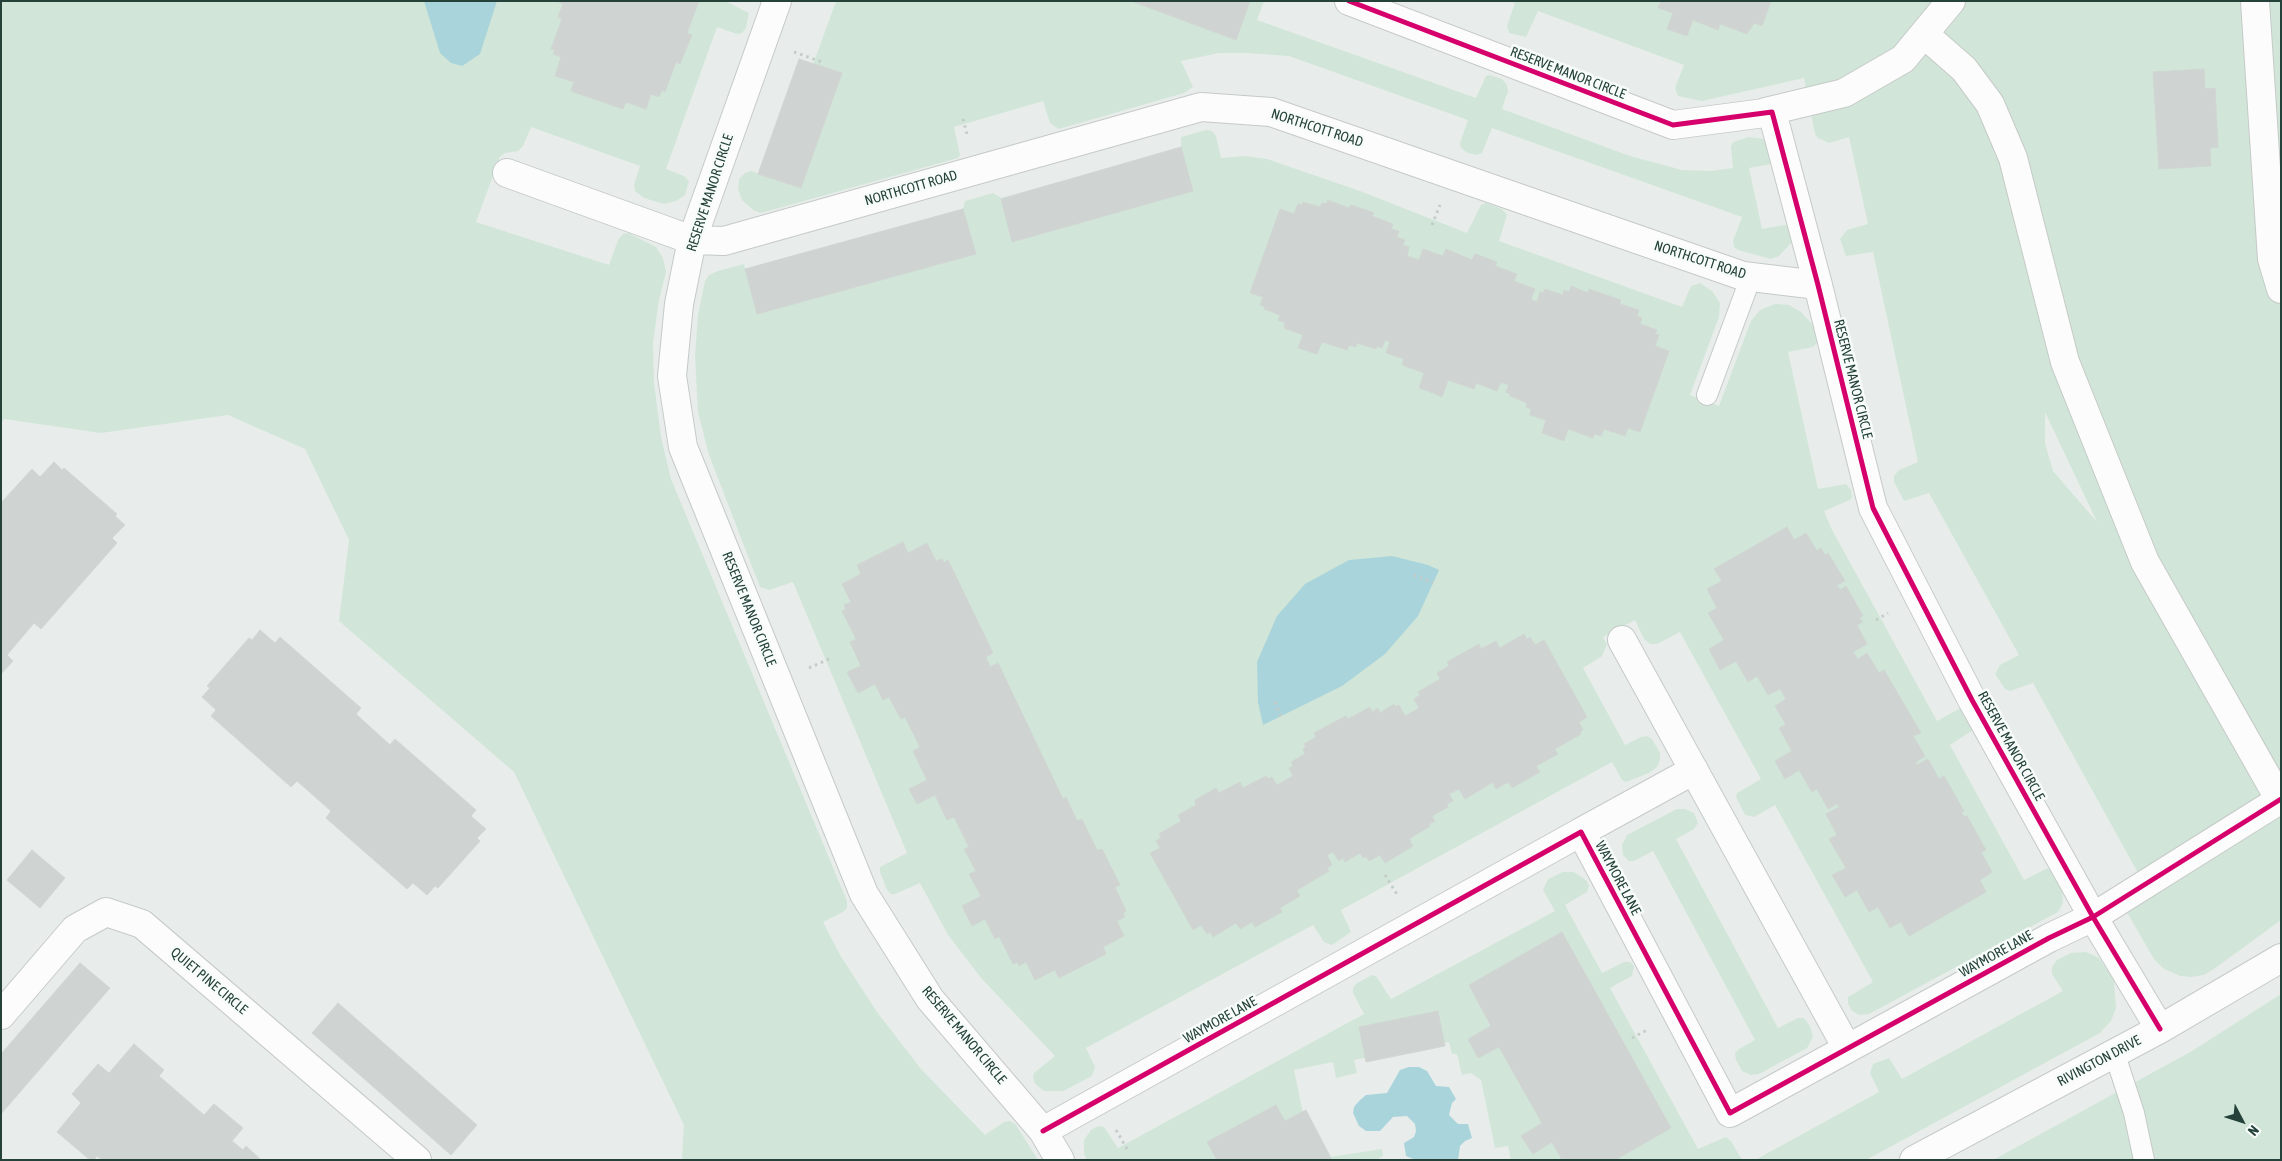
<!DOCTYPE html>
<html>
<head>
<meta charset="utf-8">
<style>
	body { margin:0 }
	#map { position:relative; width:2282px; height:1161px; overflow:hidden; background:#e8edeb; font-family:"Asap Condensed",sans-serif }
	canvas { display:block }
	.frame { position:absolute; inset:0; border:2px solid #24423a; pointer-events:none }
	.north { position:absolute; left:2217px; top:1096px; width:50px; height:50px; -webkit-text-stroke:4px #f7fbf9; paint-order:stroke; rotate:130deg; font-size:14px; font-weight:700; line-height:20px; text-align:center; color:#24423a }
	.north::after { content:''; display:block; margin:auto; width:18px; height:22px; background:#24423a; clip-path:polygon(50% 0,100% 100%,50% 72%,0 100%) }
</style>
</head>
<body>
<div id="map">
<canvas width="2282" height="1161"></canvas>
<div class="frame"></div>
<div class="north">N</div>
</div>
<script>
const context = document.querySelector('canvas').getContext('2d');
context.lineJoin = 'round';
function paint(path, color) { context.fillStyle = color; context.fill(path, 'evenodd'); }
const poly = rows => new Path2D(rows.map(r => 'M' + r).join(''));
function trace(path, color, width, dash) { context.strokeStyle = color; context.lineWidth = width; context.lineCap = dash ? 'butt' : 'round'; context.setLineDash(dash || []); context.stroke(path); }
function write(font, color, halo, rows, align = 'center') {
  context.font = font + ' "Asap Condensed",sans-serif'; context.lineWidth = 5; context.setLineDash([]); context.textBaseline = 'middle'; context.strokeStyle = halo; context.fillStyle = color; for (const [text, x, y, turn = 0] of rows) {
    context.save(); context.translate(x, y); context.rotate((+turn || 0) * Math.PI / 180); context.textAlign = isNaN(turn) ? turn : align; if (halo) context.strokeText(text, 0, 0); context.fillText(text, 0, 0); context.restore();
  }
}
paint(poly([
	[1,1,725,1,749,13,746,28,742,33,737,34,717,27,666,169,684,176,689,181,685,195,676,201,664,204,644,198,635,191,634,185,640,166,531,127,523,146,518,151,505,153,500,157,476,222,609,265,618,240,623,234,628,233,656,247,663,258,666,272,659,300,653,343,654,383,661,437,671,479,847,901,847,908,843,912,823,922,840,955,877,1012,921,1069,985,1135,1004,1122,1010,1121,1016,1125,1038,1160,682,1160,684,1125,514,772,339,621,349,540,305,449,228,415,101,433,4,419,1,423],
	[836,1,1264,1,1257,20,1476,98,1486,76,1489,75,1502,79,1507,85,1508,91,1502,109,1630,156,1682,170,1711,171,1733,168,1731,147,1733,142,1749,137,1764,139,1774,147,1772,164,1749,168,1762,229,1784,225,1790,226,1793,241,1779,256,1771,259,1738,250,1734,247,1733,241,1742,217,1492,128,1482,153,1477,155,1468,153,1461,148,1460,143,1468,120,1289,56,1247,53,1219,53,1181,61,1193,87,1184,93,1059,129,1050,123,1043,101,954,127,960,155,958,158,761,213,753,210,742,200,738,189,739,179,745,173,751,171,772,178],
	[1510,1,2281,1,2281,920,2214,969,2204,975,2191,977,2180,976,2164,969,2154,959,2121,902,2143,882,2033,683,2010,691,2005,689,1995,674,2000,665,2019,655,1929,493,1904,501,1894,482,1894,476,1899,470,1918,462,1873,252,1846,256,1840,239,1847,230,1868,224,1849,137,1829,143,1818,138,1815,134,1804,78,1702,101,1678,96,1675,88,1684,65,1538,11,1526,37,1509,33,1507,26,1515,3],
	[2045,412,2097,522,2053,471,2045,443],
	[1206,130,1212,131,1216,136,1221,158,1245,156,1267,159,1360,191,1467,233,1481,205,1486,203,1502,209,1507,215,1499,241,1682,307,1691,286,1700,283,1713,292,1720,303,1719,317,1690,395,1719,406,1751,321,1760,310,1775,304,1789,305,1801,312,1812,324,1818,338,1817,343,1813,347,1788,352,1818,489,1846,484,1851,490,1852,497,1850,500,1824,511,1831,528,1937,721,1959,709,1965,709,1973,730,1950,745,2024,880,2046,869,2051,868,2062,890,2063,903,2058,912,1869,1014,1859,1015,1851,1010,1848,1003,1848,997,1873,982,1775,805,1754,817,1745,815,1736,797,1737,793,1761,779,1680,632,1657,644,1650,644,1644,639,1635,620,1603,637,1607,644,1602,656,1583,668,1625,745,1641,737,1647,736,1652,739,1660,753,1660,760,1657,767,1649,773,1626,782,1622,780,1612,762,1341,910,1351,932,1332,945,1324,942,1313,925,1086,1048,1095,1067,1092,1076,1063,1091,1044,1091,1035,1084,1033,1078,1034,1073,1055,1056,982,979,948,935,920,883,895,894,891,894,887,890,880,872,880,867,907,853,793,582,769,590,760,587,709,455,698,412,695,356,698,315,705,281,709,275,718,271,744,264,745,269,963,209,965,201,993,193,1001,198,1181,148,1181,137],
	[1677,809,1685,809,1694,813,1698,823,1694,829,1676,839,1778,1028,1798,1018,1804,1018,1810,1026,1813,1037,1807,1048,1759,1074,1751,1075,1742,1071,1736,1060,1735,1053,1739,1049,1755,1040,1653,851,1634,861,1629,861,1623,855,1622,845,1627,835],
	[1563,872,1574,872,1587,881,1589,886,1587,892,1565,905,1602,973,1624,962,1630,962,1634,966,1632,976,1610,988,1698,1149,1726,1137,1731,1141,1742,1160,1511,1160,1508,1146,1495,1148,1481,1080,1471,1073,1462,1075,1457,1054,1452,1054,1449,1042,1354,1060,1357,1073,1336,1078,1333,1062,1294,1070,1303,1113,1330,1157,1382,1149,1383,1156,1376,1160,1087,1160,1084,1154,1084,1140,1091,1130,1098,1126,1104,1127,1118,1148,1364,1014,1353,993,1353,988,1357,983,1372,975,1376,976,1391,999,1555,911,1543,890,1548,879],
	[2086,952,2099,958,2114,980,2116,1008,2111,1021,2100,1033,1866,1160,1755,1160,1879,1092,1870,1073,1873,1064,1889,1058,1902,1079,2063,991,2052,974,2052,967,2057,960,2071,953],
	[2281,994,2281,1160,1993,1160,2192,1051]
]), '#d1e6d8');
paint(poly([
	[424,1,497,1,480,54,462,66,451,63,440,53],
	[1392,556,1428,565,1439,570,1418,616,1385,654,1342,686,1263,725,1258,702,1257,662,1277,616,1305,584,1349,560],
	[1409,1067,1419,1067,1427,1071,1436,1086,1449,1087,1456,1099,1452,1103,1449,1115,1458,1124,1468,1124,1472,1138,1465,1141,1460,1146,1458,1160,1416,1160,1406,1156,1404,1143,1414,1137,1416,1131,1415,1124,1407,1116,1393,1117,1380,1131,1366,1131,1359,1126,1353,1113,1354,1107,1359,1101,1366,1095,1387,1093,1400,1070]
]), '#a9d4db');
const building = poly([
	[556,1,699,1,687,33,692,35,680,64,676,62,665,92,662,90,659,97,651,94,646,109,626,102,623,109,571,91,574,82,555,76,561,57,553,54,555,50,551,49,562,19,558,17,563,4,556,1],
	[1131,1,1250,1,1236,40,1131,1],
	[1661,1,1771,1,1762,26,1754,23,1747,34,1720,24,1718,30,1693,20,1687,36,1667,29,1673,13,1658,8,1661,1],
	[799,59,842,73,801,188,758,174,799,59],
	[2204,69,2205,89,2215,88,2218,147,2210,148,2211,166,2159,169,2153,72,2204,69],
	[1181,147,1193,191,1012,242,1001,199,1181,147],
	[1328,200,1349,208,1351,205,1363,209,1374,213,1372,216,1393,224,1391,229,1399,231,1397,237,1405,240,1403,245,1409,247,1407,256,1419,260,1423,249,1443,256,1446,249,1472,260,1475,254,1497,262,1495,266,1517,274,1514,281,1535,289,1531,299,1537,302,1540,292,1543,293,1545,289,1563,295,1564,290,1569,292,1571,286,1588,293,1589,289,1621,300,1620,304,1639,310,1637,316,1642,318,1640,324,1657,330,1655,334,1659,335,1655,346,1669,351,1640,432,1628,428,1625,436,1604,429,1601,436,1594,434,1593,438,1568,429,1564,441,1542,433,1546,420,1530,415,1531,409,1526,407,1527,403,1510,396,1510,394,1506,392,1509,385,1501,382,1497,391,1476,383,1474,389,1448,380,1442,397,1433,393,1419,388,1424,373,1402,365,1404,359,1386,353,1390,342,1385,340,1382,348,1377,346,1376,349,1357,343,1356,347,1349,345,1347,350,1322,342,1317,354,1298,348,1303,335,1284,328,1285,323,1278,320,1280,315,1264,309,1265,307,1260,305,1263,297,1250,293,1280,209,1294,214,1298,204,1302,205,1303,202,1320,207,1322,203,1326,204,1328,200],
	[963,209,976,254,757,314,745,269,963,209],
	[54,462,62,470,64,468,117,514,115,516,125,525,112,538,117,543,41,629,34,623,7,655,13,661,1,674,1,503,32,469,40,477,54,462],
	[1787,527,1794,540,1806,533,1817,551,1821,548,1825,555,1828,553,1845,581,1837,585,1840,590,1846,586,1863,616,1859,618,1863,622,1857,625,1867,644,1853,652,1858,659,1867,653,1879,673,1884,670,1921,733,1913,736,1925,756,1916,762,1917,765,1928,759,1939,779,1944,776,1964,811,1961,812,1964,817,1967,816,1986,850,1981,852,1992,872,1980,880,1986,892,1909,936,1901,922,1890,928,1878,907,1869,912,1857,890,1845,897,1832,875,1846,868,1829,839,1837,835,1826,814,1839,807,1837,804,1828,809,1817,789,1812,792,1799,770,1785,779,1775,761,1792,751,1779,728,1786,725,1775,706,1786,699,1780,689,1768,695,1757,676,1748,682,1736,661,1720,670,1709,649,1724,640,1708,613,1717,608,1707,589,1722,581,1714,569,1787,527],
	[903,542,908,553,927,543,936,561,942,559,944,563,948,560,993,653,986,657,990,667,998,663,1063,799,1066,797,1077,821,1082,819,1097,850,1102,849,1120,885,1115,887,1126,911,1123,913,1125,917,1117,921,1124,936,1103,947,1106,954,1059,978,1055,970,1035,980,1026,962,1019,966,1017,962,1013,964,999,936,995,939,985,919,972,926,962,906,981,896,969,874,976,871,964,849,969,847,954,817,947,820,935,795,917,804,909,789,927,780,913,751,920,747,905,717,901,719,889,697,883,700,875,684,858,693,847,672,861,666,850,642,856,639,842,611,846,609,844,605,851,602,842,584,861,574,857,565,903,542],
	[260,630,275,643,280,637,361,708,356,714,390,745,395,739,476,810,471,816,486,829,477,838,480,841,438,888,435,886,427,895,413,883,407,889,326,818,331,811,297,781,291,787,211,716,216,710,202,697,210,688,207,686,249,638,252,640,260,630],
	[1524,634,1527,639,1530,637,1535,645,1544,640,1587,717,1579,722,1583,730,1580,732,1581,734,1555,749,1558,754,1536,766,1540,772,1512,788,1508,782,1496,789,1493,782,1465,799,1459,789,1449,794,1453,801,1447,804,1448,807,1432,816,1435,821,1429,824,1430,826,1409,839,1413,846,1385,863,1380,855,1369,861,1366,856,1363,858,1360,853,1345,862,1343,858,1339,861,1333,852,1327,855,1332,865,1327,868,1329,871,1297,890,1300,896,1280,908,1282,912,1255,927,1252,922,1240,929,1236,923,1213,937,1210,932,1207,934,1201,925,1193,930,1150,853,1160,848,1156,841,1161,838,1159,834,1181,821,1178,815,1196,805,1195,800,1216,788,1219,793,1240,782,1243,788,1266,776,1268,779,1272,777,1277,785,1293,776,1289,768,1293,766,1291,762,1305,754,1303,749,1306,747,1304,744,1316,737,1314,733,1346,716,1348,719,1370,707,1372,712,1378,708,1380,713,1394,704,1396,707,1399,705,1405,716,1419,708,1414,699,1420,695,1418,692,1440,679,1437,673,1449,666,1447,662,1479,644,1481,649,1496,641,1500,648,1524,634],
	[32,850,65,878,40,908,7,880,32,850],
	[1562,932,1671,1128,1615,1160,1562,1160,1552,1142,1533,1154,1521,1136,1542,1123,1499,1047,1478,1058,1468,1039,1491,1026,1469,985,1562,932],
	[80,963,110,988,1,1114,1,1054,80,963],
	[338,1003,477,1125,451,1155,312,1033,338,1003],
	[1438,1011,1445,1046,1366,1062,1359,1027,1438,1011],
	[134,1044,164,1070,159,1076,204,1115,214,1104,243,1128,232,1141,243,1150,246,1146,261,1160,102,1160,97,1156,94,1160,90,1160,57,1132,81,1103,72,1094,98,1064,109,1073,134,1044],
	[1276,1105,1285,1121,1306,1110,1332,1160,1217,1160,1207,1142,1276,1105]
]);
paint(building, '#cfd4d2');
trace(building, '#d1d6d4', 1);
const service = poly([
	[1707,395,1751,277],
	[2114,1052,2134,1113,2144,1160]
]);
const minor = poly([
	[777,1,692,240,679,304,672,376,683,447,864,894,930,999,1043,1131,1060,1160],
	[1349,1,1673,125,1772,112,1818,285,1873,508,1972,700,2093,917,2160,1029],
	[2255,1,2272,259,2281,289],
	[1924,34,1964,69,1990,104,2013,158,2065,362,2145,562,2280,800],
	[1765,112,1844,93,1903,59,1951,1],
	[507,173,692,240,724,241,1201,107,1271,112,1743,276,1818,285],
	[1622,640,1847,1048],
	[1581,832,1694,770],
	[1,1015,75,929,106,912,142,924,417,1160],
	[1043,1131,1581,832,1730,1113,2049,938,2093,917,2281,799],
	[1914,1160,2160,1029,2281,958]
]);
trace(service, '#c5cac8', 22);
trace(minor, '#c5cac8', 30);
trace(poly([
	[794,52,822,62],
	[963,119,968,138],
	[1432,225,1440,205],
	[1414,575,1433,583],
	[1876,620,1888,613],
	[809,668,831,658],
	[1275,702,1281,717],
	[1385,875,1398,896],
	[1632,1038,1649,1029],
	[1116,1130,1127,1149]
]), '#c3ccca', 3, [2.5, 4]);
trace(service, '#fcfcfc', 20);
trace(minor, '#fcfcfc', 28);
trace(poly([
	[1349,1,1673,125,1772,112,1818,285,1873,508,1972,700,2093,917,2160,1029],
	[1043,1131,1581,832,1730,1113,2049,938,2093,917,2281,799]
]), '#d6006c', 5);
write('14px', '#24423a', '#f7fbf9', [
	["RESERVE MANOR CIRCLE",1568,73,21],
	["NORTHCOTT ROAD",1317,128,18],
	["NORTHCOTT ROAD",911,188,-16],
	["RESERVE MANOR CIRCLE",710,193,-72],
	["NORTHCOTT ROAD",1700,260,18],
	["RESERVE MANOR CIRCLE",1853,379,76],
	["RESERVE MANOR CIRCLE",749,609,68],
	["RESERVE MANOR CIRCLE",2011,746,61],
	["WAYMORE LANE",1618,878,62],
	["WAYMORE LANE",1996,954,-29],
	["QUIET PINE CIRCLE",209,981,40],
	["WAYMORE LANE",1220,1020,-29],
	["RESERVE MANOR CIRCLE",964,1035,50],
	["RIVINGTON DRIVE",2099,1061,-28]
]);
</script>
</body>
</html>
